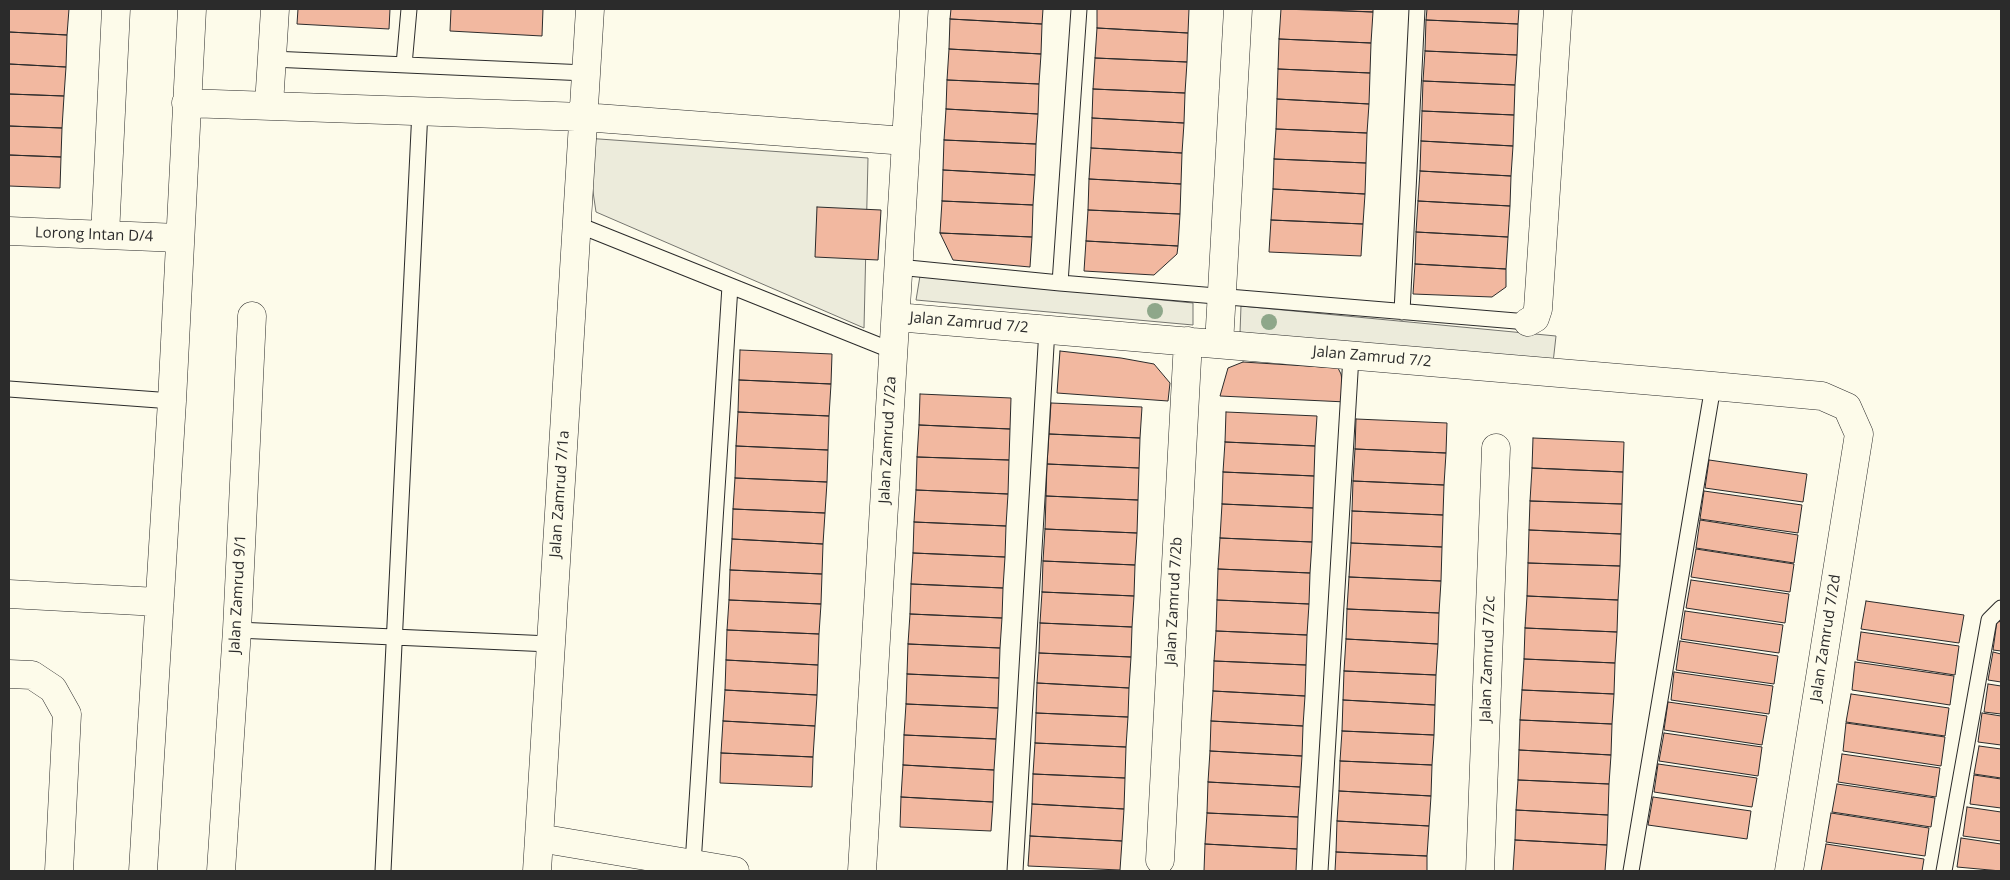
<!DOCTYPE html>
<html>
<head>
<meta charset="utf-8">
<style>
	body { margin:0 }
	#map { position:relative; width:2010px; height:880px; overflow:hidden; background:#fdfbea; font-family:"Open Sans",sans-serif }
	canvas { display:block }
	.frame { position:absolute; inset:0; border:10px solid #2b2b2b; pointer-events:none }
</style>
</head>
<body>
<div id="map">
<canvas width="2010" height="880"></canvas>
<div class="frame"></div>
</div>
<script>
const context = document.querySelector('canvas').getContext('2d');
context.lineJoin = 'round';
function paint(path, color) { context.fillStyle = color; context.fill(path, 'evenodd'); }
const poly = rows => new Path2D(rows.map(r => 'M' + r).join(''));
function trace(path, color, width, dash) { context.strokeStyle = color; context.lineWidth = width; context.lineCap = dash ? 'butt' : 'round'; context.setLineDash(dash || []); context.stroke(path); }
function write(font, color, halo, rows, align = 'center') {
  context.font = font + ' "Open Sans",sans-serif'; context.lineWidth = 4; context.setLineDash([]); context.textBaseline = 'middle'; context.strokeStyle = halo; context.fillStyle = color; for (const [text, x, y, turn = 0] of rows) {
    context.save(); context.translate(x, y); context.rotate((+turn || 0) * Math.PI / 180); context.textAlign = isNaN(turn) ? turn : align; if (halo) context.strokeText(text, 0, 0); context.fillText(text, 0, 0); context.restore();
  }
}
const green = poly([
	[585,138,868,158,864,328,596,212,585,138],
	[920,276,1193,303,1193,325,916,300,920,276],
	[1241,306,1556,336,1553,363,1240,333,1241,306]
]);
paint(green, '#ecebdb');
trace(green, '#74746e', 1);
const building = poly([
	[9,9,69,9,67,35,9,32,9,9],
	[298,9,390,9,389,29,297,24,298,9],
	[451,9,543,9,542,36,450,31,451,9],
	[951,9,1043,9,1042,24,950,19,951,9],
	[1097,9,1189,9,1188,33,1097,28,1097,9],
	[1281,9,1373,12,1371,43,1279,39,1281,9],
	[1309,9,1373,9,1373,12,1309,9],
	[1427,9,1519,9,1518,24,1426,20,1427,9],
	[950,19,1042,24,1041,54,949,49,950,19],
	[1426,20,1518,24,1517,55,1425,51,1426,20],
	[1097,28,1188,33,1187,62,1095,58,1097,28],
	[9,32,67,35,66,67,9,64,9,32],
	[1279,39,1371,43,1370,73,1278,69,1279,39],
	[949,49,1041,54,1039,84,947,80,949,49],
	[1425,51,1517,55,1515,85,1423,81,1425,51],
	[1095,58,1187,62,1185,93,1093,89,1095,58],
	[9,64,66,67,64,96,9,94,9,64],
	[1278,69,1370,73,1369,104,1277,99,1278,69],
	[947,80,1039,84,1038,114,946,109,947,80],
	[1423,81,1515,85,1514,115,1422,111,1423,81],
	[1093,89,1185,93,1184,123,1092,118,1093,89],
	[9,94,64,96,62,128,9,126,9,94],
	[1277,99,1369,104,1367,133,1276,129,1277,99],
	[946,109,1038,114,1036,144,944,140,946,109],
	[1422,111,1514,115,1513,146,1421,141,1422,111],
	[1092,118,1184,123,1182,153,1091,148,1092,118],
	[9,126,62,128,61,157,9,155,9,126],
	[1276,129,1367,133,1366,163,1274,159,1276,129],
	[944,140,1036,144,1035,175,943,170,944,140],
	[1421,141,1513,146,1511,176,1420,171,1421,141],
	[1091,148,1182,153,1181,184,1089,179,1091,148],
	[9,155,61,157,60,188,9,186,9,155],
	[1274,159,1366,163,1365,194,1273,189,1274,159],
	[943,170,1035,175,1033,205,942,201,943,170],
	[1420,171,1511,176,1510,206,1418,201,1420,171],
	[1089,179,1181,184,1180,214,1088,210,1089,179],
	[1273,189,1365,194,1363,224,1271,220,1273,189],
	[942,201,1033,205,1032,237,940,233,942,201],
	[1418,201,1510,206,1508,237,1416,232,1418,201],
	[817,207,881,210,878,260,815,257,817,207],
	[1088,210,1180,214,1178,246,1086,241,1088,210],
	[1271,220,1363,224,1361,256,1269,252,1271,220],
	[1416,232,1508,237,1506,269,1415,264,1416,232],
	[940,233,1032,237,1030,267,953,260,940,233],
	[1086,241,1178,246,1177,254,1154,275,1084,271,1086,241],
	[1415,264,1506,269,1506,287,1492,297,1413,294,1415,264],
	[740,350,832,354,831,384,739,380,740,350],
	[1060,351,1121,358,1154,364,1170,383,1168,401,1057,393,1060,351],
	[1243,362,1338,368,1341,374,1346,402,1220,396,1228,368,1243,362],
	[739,380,831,384,829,416,738,412,739,380],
	[920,394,1011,398,1010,429,919,425,920,394],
	[1051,403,1142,407,1140,438,1049,434,1051,403],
	[738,412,829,416,828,450,736,446,738,412],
	[1226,412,1317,416,1315,446,1225,442,1226,412],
	[1356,419,1447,423,1446,453,1355,449,1356,419],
	[919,425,1010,429,1009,460,917,457,919,425],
	[1049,434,1140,438,1139,468,1047,464,1049,434],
	[1533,438,1624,442,1623,472,1532,468,1533,438],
	[1225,442,1315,446,1314,476,1223,472,1225,442],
	[736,446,828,450,827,482,735,478,736,446],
	[1355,449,1446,453,1444,485,1353,481,1355,449],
	[917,457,1009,460,1008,494,916,490,917,457],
	[1709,460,1807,474,1803,502,1705,488,1709,460],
	[1047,464,1139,468,1138,500,1046,496,1047,464],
	[1532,468,1623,472,1622,504,1530,501,1532,468],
	[1223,472,1314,476,1313,508,1222,504,1223,472],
	[735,478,827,482,825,513,733,509,735,478],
	[1353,481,1444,485,1443,515,1352,511,1353,481],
	[916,490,1008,494,1006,526,914,522,916,490],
	[1704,491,1802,505,1798,533,1700,519,1704,491],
	[1046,496,1138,500,1137,533,1045,529,1046,496],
	[1530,501,1622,504,1621,534,1529,530,1530,501],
	[1222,504,1313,508,1312,542,1220,538,1222,504],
	[733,509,825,513,823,544,732,539,733,509],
	[1352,511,1443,515,1442,547,1351,543,1352,511],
	[1700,520,1798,535,1794,563,1696,548,1700,520],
	[914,522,1006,526,1005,557,913,553,914,522],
	[1045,529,1137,533,1135,565,1043,561,1045,529],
	[1529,530,1621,534,1620,566,1528,563,1529,530],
	[1220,538,1312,542,1310,573,1218,569,1220,538],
	[732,539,823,544,822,574,730,570,732,539],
	[1351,543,1442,547,1441,581,1349,577,1351,543],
	[1696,549,1794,564,1790,592,1691,577,1696,549],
	[913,553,1005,557,1003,588,911,584,913,553],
	[1043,561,1135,565,1134,596,1042,592,1043,561],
	[1528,563,1620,566,1618,600,1527,596,1528,563],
	[1218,569,1310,573,1309,604,1217,600,1218,569],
	[730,570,822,574,821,604,729,600,730,570],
	[1349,577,1441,581,1439,613,1347,609,1349,577],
	[1691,580,1789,594,1785,623,1686,608,1691,580],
	[911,584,1003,588,1002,618,910,614,911,584],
	[1042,592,1134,596,1132,627,1040,623,1042,592],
	[1527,596,1618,600,1617,632,1525,628,1527,596],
	[729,600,821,604,819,634,727,630,729,600],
	[1217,600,1309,604,1307,635,1216,631,1217,600],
	[1866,601,1964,615,1959,643,1861,629,1866,601],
	[1347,609,1439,613,1438,644,1346,639,1347,609],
	[1685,611,1783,625,1779,653,1681,639,1685,611],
	[910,614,1002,618,1000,648,908,644,910,614],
	[1997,621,2001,622,2001,651,1993,650,1997,621],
	[1040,623,1132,627,1131,657,1039,653,1040,623],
	[1525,628,1617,632,1615,663,1524,659,1525,628],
	[727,630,819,634,818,665,726,660,727,630],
	[1216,631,1307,635,1306,665,1214,661,1216,631],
	[1861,632,1959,646,1955,675,1857,660,1861,632],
	[1346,639,1438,644,1436,675,1344,671,1346,639],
	[1680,641,1778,656,1774,684,1676,670,1680,641],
	[908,644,1000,648,999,678,907,674,908,644],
	[1993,652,2001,654,2001,682,1988,680,1993,652],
	[1039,653,1131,657,1129,688,1037,683,1039,653],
	[1524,659,1615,663,1614,694,1522,690,1524,659],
	[726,660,818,665,817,695,725,690,726,660],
	[1214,661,1306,665,1305,696,1213,691,1214,661],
	[1855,662,1954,676,1950,705,1852,690,1855,662],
	[1344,671,1436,675,1435,705,1343,700,1344,671],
	[1674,672,1773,686,1769,714,1671,700,1674,672],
	[907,674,999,678,998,708,906,704,907,674],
	[1037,683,1129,688,1128,717,1036,713,1037,683],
	[1988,684,2001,686,2001,714,1984,712,1988,684],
	[725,690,817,695,815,726,723,721,725,690],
	[1522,690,1614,694,1612,724,1520,720,1522,690],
	[1213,691,1305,696,1303,726,1211,721,1213,691],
	[1851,694,1949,708,1945,736,1846,722,1851,694],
	[1343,700,1435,705,1434,735,1342,731,1343,700],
	[1668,702,1767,716,1762,745,1664,730,1668,702],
	[906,704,998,708,996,739,904,735,906,704],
	[1036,713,1128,717,1126,747,1035,743,1036,713],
	[1982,713,2001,716,2001,745,1978,742,1982,713],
	[1520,720,1612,724,1611,755,1519,750,1520,720],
	[723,721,815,726,813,757,721,753,723,721],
	[1211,721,1303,726,1302,756,1210,751,1211,721],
	[1846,723,1945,737,1941,766,1843,751,1846,723],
	[1342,731,1434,735,1432,765,1340,761,1342,731],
	[1664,733,1762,747,1758,776,1659,761,1664,733],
	[904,735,996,739,994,770,903,765,904,735],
	[1035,743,1126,747,1125,778,1033,774,1035,743],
	[1979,746,2001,749,2001,778,1974,774,1979,746],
	[1519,750,1611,755,1609,784,1518,780,1519,750],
	[1210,751,1302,756,1300,787,1208,782,1210,751],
	[721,753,813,757,812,787,720,783,721,753],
	[1842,754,1940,768,1936,797,1838,782,1842,754],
	[1340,761,1432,765,1431,796,1339,791,1340,761],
	[1658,764,1757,778,1752,807,1654,792,1658,764],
	[903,765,994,770,993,802,901,797,903,765],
	[1033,774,1125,778,1124,809,1032,804,1033,774],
	[1974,775,2001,779,2001,808,1970,804,1974,775],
	[1518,780,1609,784,1608,815,1516,810,1518,780],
	[1208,782,1300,787,1298,817,1207,813,1208,782],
	[1837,784,1935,798,1931,827,1832,812,1837,784],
	[1339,791,1431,796,1429,826,1337,821,1339,791],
	[901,797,993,802,991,831,900,827,901,797],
	[1653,797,1751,811,1747,839,1648,825,1653,797],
	[1032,804,1124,809,1122,841,1030,836,1032,804],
	[1967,807,2001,812,2001,841,1963,836,1967,807],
	[1516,810,1608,815,1607,845,1515,840,1516,810],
	[1207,813,1298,817,1297,849,1205,844,1207,813],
	[1831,813,1929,828,1925,856,1826,842,1831,813],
	[1337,821,1429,826,1427,856,1336,852,1337,821],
	[1030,836,1122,841,1120,870,1028,866,1030,836],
	[1961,838,2001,844,2001,871,1957,867,1961,838],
	[1515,840,1607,845,1605,871,1513,871,1515,840],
	[1205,844,1297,849,1296,871,1204,871,1205,844],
	[1826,844,1924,859,1922,871,1821,871,1826,844],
	[1336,852,1427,856,1427,871,1335,871,1336,852]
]);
paint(building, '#f2b8a0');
trace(building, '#2b2b2b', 1);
const lane = poly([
	[272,59,586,73],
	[404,65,409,9],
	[576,224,893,351],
	[898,267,1060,283,1528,322],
	[1060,283,1079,9],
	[1402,312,1417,9],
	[9,389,172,401],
	[237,630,550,644],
	[693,864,730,286],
	[383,871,420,110],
	[1015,871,1047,329],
	[1320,871,1351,356],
	[1631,871,1713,386],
	[1944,871,1989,620,2001,608]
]);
const street = poly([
	[186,103,583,117,906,141],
	[269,105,275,9],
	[9,231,179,238],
	[105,235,116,9],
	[896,317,1713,386,1822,396,1847,407,1859,434,1789,871],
	[1528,322,1535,318,1538,309,1558,9],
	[1219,344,1238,9],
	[9,594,158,602],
	[9,674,32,675,53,689,67,714,59,871],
	[539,838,735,871],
	[1160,860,1188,341],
	[143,871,172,401,192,9],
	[221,871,237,630,252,316],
	[537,871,590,9],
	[862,871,914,9],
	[1480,871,1496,448]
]);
trace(lane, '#2b2b2b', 17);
trace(street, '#2b2b2b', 29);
trace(lane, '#fdfbea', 15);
trace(street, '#fdfbea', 28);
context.fillStyle = '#8ea78a';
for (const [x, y] of [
	[1155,311],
	[1269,322]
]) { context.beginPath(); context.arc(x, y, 8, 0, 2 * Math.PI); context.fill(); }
write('15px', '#2b2b2b', '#fdfbea', [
	["Lorong Intan D/4",94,235,2],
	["Jalan Zamrud 7/2",969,323,5],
	["Jalan Zamrud 7/2",1372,357,5],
	["Jalan Zamrud 7/2a",888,440,-87],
	["Jalan Zamrud 7/1a",560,494,-86],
	["Jalan Zamrud 9/1",238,594,-87],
	["Jalan Zamrud 7/2b",1174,601,-87],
	["Jalan Zamrud 7/2d",1826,638,-81],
	["Jalan Zamrud 7/2c",1488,659,-88]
]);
</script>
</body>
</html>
